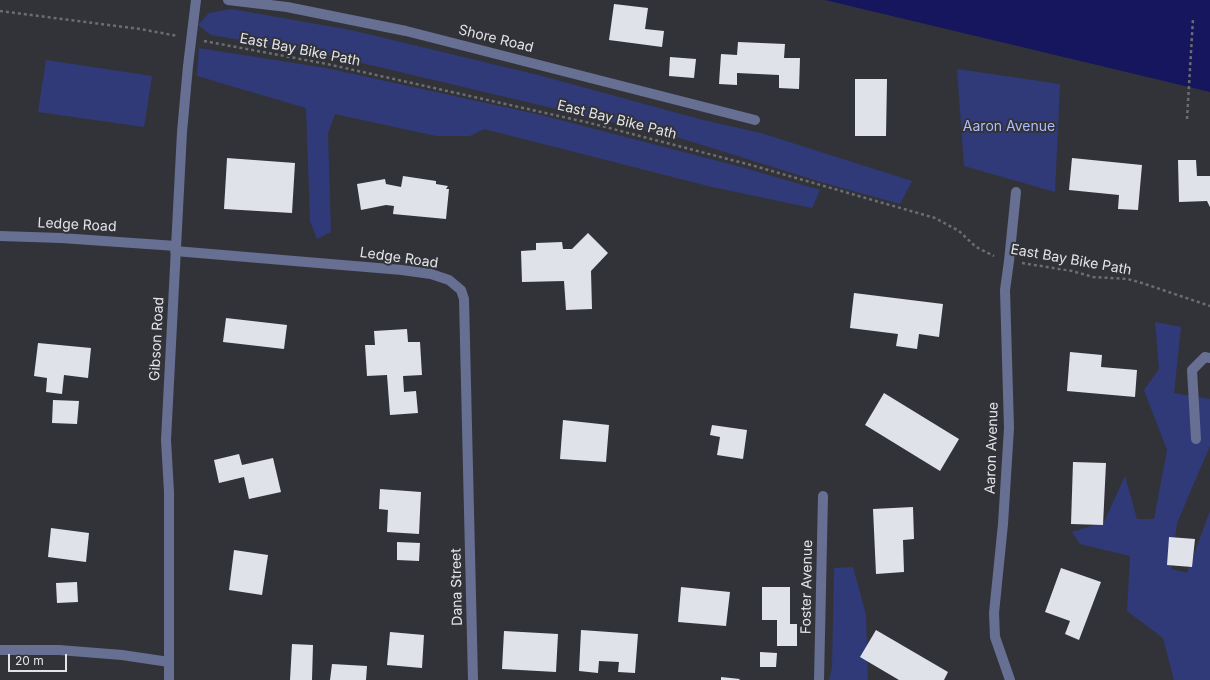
<!DOCTYPE html>
<html>
<head>
<meta charset="utf-8">
<style>
	body { margin:0 }
	#map { position:relative; width:1210px; height:680px; overflow:hidden; background:#323339; font-family:Inter,sans-serif }
	canvas { display:block }
	.scale { position:absolute; left:8px; top:654px; width:59px; height:18px; box-sizing:border-box; border:2px solid #e3e4e8; border-top:0; padding-left:5px; font-size:12px; line-height:14px; white-space:nowrap; color:#e3e4e8; -webkit-text-stroke:3px #323339; paint-order:stroke }
</style>
</head>
<body>
<div id="map">
<canvas width="1210" height="680"></canvas>
<div class="scale">20 m</div>
</div>
<script>
const context = document.querySelector('canvas').getContext('2d');
context.lineJoin = 'round';
function paint(path, color) { context.fillStyle = color; context.fill(path, 'evenodd'); }
const poly = rows => new Path2D(rows.map(r => 'M' + r).join(''));
function trace(path, color, width, dash) { context.strokeStyle = color; context.lineWidth = width; context.lineCap = dash ? 'butt' : 'round'; context.setLineDash(dash || []); context.stroke(path); }
function write(font, color, halo, rows, align = 'center') {
  context.font = font + ' Inter,sans-serif'; context.lineWidth = 4; context.setLineDash([]); context.textBaseline = 'middle'; context.strokeStyle = halo; context.fillStyle = color; for (const [text, x, y, turn = 0] of rows) {
    context.save(); context.translate(x, y); context.rotate((+turn || 0) * Math.PI / 180); context.textAlign = isNaN(turn) ? turn : align; if (halo) context.strokeText(text, 0, 0); context.fillText(text, 0, 0); context.restore();
  }
}
paint(poly([
	[231,9,351,30,542,76,703,120,761,133,912,181,900,204,821,182,683,139,324,54,211,35,198,25,209,13],
	[199,48,326,68,541,115,741,167,820,190,812,208,712,187,484,129,470,136,436,136,335,114,328,133,331,232,317,239,310,221,306,108,197,76],
	[46,60,152,76,144,127,38,112],
	[957,69,1060,84,1055,192,964,166],
	[1155,322,1181,327,1174,393,1210,399,1210,446,1177,523,1171,569,1187,573,1210,511,1210,680,1174,680,1163,638,1127,611,1130,556,1080,544,1072,532,1104,522,1125,476,1137,519,1154,519,1167,450,1144,390,1159,369],
	[853,567,866,615,868,680,829,680,832,668,834,568]
]), '#303a78');
paint(poly([
	[825,0,1210,0,1210,92]
]), '#15165d');
paint(poly([
	[614,4,648,8,645,29,664,31,662,47,609,40],
	[738,42,785,44,784,58,800,58,799,89,779,88,779,75,737,73,737,85,719,84,721,54,737,55],
	[670,57,696,59,694,78,669,76],
	[855,79,887,79,886,136,855,136],
	[227,158,295,163,292,213,224,209],
	[1072,158,1142,165,1138,210,1118,209,1119,195,1069,190],
	[1178,160,1196,160,1197,176,1210,176,1210,207,1207,201,1179,202],
	[403,176,436,181,436,184,448,186,446,189,449,189,446,219,393,214,394,206,386,205,361,210,357,184,385,179,386,184,401,187],
	[588,233,608,253,591,271,592,309,566,310,564,281,522,282,521,251,536,250,536,243,562,242,563,249,572,249],
	[854,293,943,304,939,337,919,334,917,349,896,346,898,334,850,328],
	[226,318,287,325,284,349,223,342],
	[407,329,408,342,420,342,422,375,403,376,404,392,416,391,418,413,390,415,387,375,367,376,365,345,375,345,374,331],
	[38,343,91,348,88,378,64,375,62,394,46,392,47,378,34,376],
	[1070,352,1102,355,1101,367,1137,370,1135,397,1067,391],
	[884,393,959,439,940,471,865,425],
	[53,400,79,401,77,424,52,423],
	[563,420,609,425,606,462,560,459],
	[712,425,747,430,743,459,717,455,720,437,710,435],
	[239,454,242,465,273,458,281,492,249,499,244,477,219,483,214,460],
	[1073,462,1106,463,1103,525,1071,524],
	[380,489,421,492,419,534,387,532,388,510,379,509],
	[913,507,914,539,903,540,904,572,876,574,873,509],
	[51,528,89,533,86,562,48,557],
	[1169,537,1195,539,1192,567,1167,565],
	[397,542,420,543,419,561,397,560],
	[234,550,268,555,262,595,229,590],
	[1061,568,1101,582,1079,640,1065,634,1070,621,1045,612],
	[77,582,78,602,57,603,56,583],
	[681,587,730,592,726,626,678,622],
	[762,587,790,587,790,624,797,624,797,646,777,646,777,620,762,620],
	[581,630,638,634,635,673,618,672,619,662,599,661,598,673,579,671],
	[876,630,948,672,944,680,899,680,860,657],
	[504,631,558,634,556,672,502,669],
	[390,632,424,635,422,668,387,665],
	[292,644,313,645,312,680,290,680],
	[760,652,777,653,776,667,760,667],
	[332,664,367,666,366,680,330,680],
	[721,677,740,679,739,680,721,680]
]), '#e0e2ea');
trace(poly([
	[0,11,140,29,178,36],
	[204,41,327,64,590,123,751,165,935,218,959,231,976,247,994,256],
	[1187,119,1193,19],
	[1022,263,1072,271,1093,277,1128,279,1142,283,1210,306]
]), '#6c6d72', 2.5, [3, 3]);
trace(poly([
	[228,0,287,7,406,31,755,120],
	[0,236,61,238,176,246],
	[175,251,402,270,431,274,449,280,461,290,464,299,473,680],
	[1196,439,1192,370,1205,357,1210,358],
	[0,650,59,650,122,655,169,662],
	[169,680,169,492,166,440,182,132,188,66,196,0],
	[819,680,823,496],
	[1010,680,995,637,994,613,1003,524,1009,428,1005,290,1009,261,1016,192]
]), '#677092', 10);
write('14px', '#e3e4e8', '#323339', [
	["Shore Road",496,39,14],
	["East Bay Bike Path",300,50,11],
	["East Bay Bike Path",617,120,14],
	["Ledge Road",77,225,3],
	["Ledge Road",399,258,8],
	["East Bay Bike Path",1071,260,10],
	["Gibson Road",157,339,-87],
	["Aaron Avenue",992,448,-88],
	["Dana Street",457,587,-91],
	["Foster Avenue",807,587,-89]
]);
write('14px', '#acbdfb', '#323339', [
	["Aaron Avenue",1009,127]
]);
</script>
</body>
</html>
